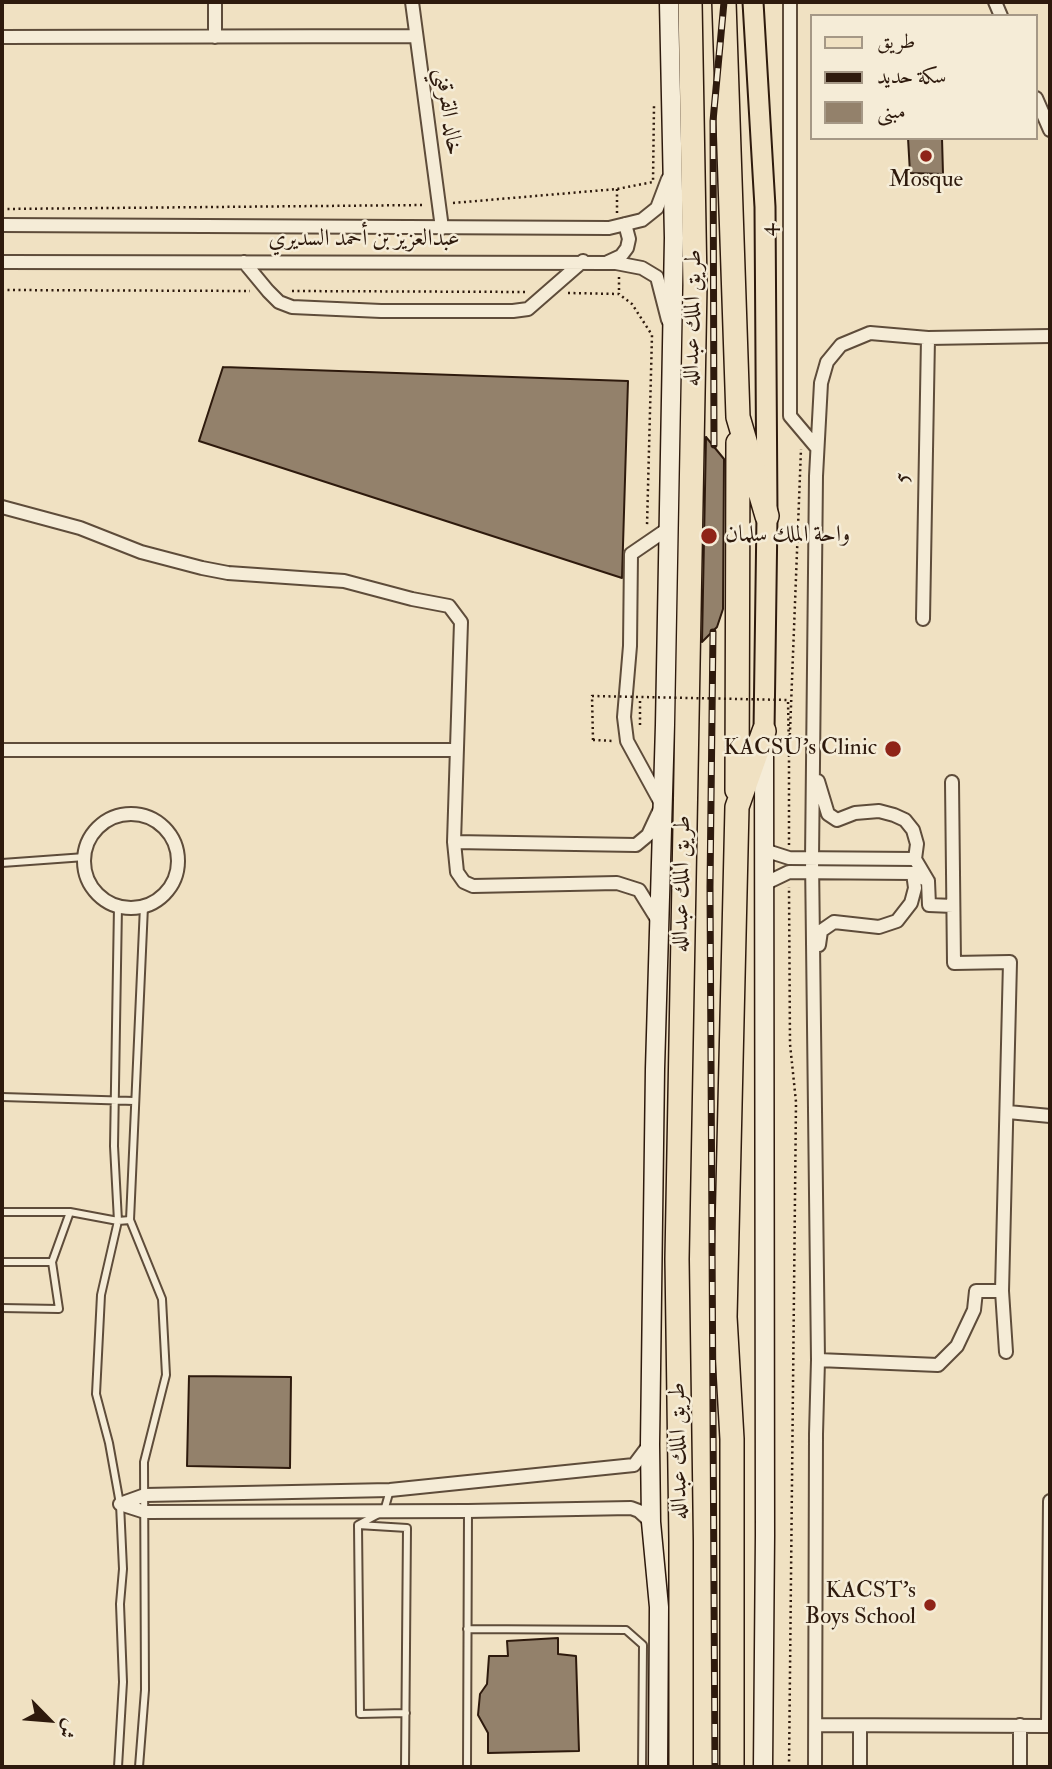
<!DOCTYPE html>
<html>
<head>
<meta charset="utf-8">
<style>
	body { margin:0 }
	#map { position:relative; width:1052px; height:1769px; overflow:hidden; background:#f0e1c2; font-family:"IM FELL Double Pica",Amiri,serif }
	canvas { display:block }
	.frame { position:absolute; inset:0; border:4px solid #2e1a0d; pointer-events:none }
	.legend { position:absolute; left:810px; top:14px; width:228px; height:126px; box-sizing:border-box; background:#f5ecd7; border:2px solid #a59886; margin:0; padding:9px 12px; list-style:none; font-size:21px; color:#2e1a0d }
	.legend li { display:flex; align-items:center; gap:14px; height:35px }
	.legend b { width:35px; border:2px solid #a59886 }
	.north { position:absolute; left:14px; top:1685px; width:70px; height:70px; -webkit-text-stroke:5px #f5ecd7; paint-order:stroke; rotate:115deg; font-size:19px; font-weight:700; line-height:28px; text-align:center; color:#2e1a0d }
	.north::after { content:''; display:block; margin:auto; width:24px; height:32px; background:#2e1a0d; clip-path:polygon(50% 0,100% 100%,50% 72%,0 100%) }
</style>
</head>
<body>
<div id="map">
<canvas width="1052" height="1769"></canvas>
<div class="frame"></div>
<ul class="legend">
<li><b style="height:9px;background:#f0e1c2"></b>طريق</li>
<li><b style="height:9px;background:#2e1a0d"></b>سكة حديد</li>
<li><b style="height:19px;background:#93816b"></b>مبنى</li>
</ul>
<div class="north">ش</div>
</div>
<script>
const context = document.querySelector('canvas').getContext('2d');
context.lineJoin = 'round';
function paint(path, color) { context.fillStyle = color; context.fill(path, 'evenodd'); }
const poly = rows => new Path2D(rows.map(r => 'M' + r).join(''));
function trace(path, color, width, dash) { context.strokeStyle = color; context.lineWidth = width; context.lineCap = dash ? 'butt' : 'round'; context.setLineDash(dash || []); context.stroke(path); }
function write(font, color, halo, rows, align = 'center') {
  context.font = font + ' "IM FELL Double Pica",Amiri,serif'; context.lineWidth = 5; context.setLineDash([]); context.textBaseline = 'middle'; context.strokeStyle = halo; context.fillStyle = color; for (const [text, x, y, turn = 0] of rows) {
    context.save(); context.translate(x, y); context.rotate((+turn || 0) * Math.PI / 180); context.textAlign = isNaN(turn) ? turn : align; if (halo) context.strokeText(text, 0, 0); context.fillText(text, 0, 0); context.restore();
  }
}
const building = poly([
	[908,138,942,138,943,174,910,173,908,138],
	[223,367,628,381,622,578,199,441,223,367],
	[706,437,724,459,723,609,717,627,702,642,706,437],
	[189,1376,291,1377,290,1468,187,1466,189,1376],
	[558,1638,558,1654,576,1656,579,1751,488,1753,488,1733,478,1715,480,1694,487,1684,489,1656,508,1656,507,1641,558,1638]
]);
paint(building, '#93816b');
trace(building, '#2e1a0d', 2);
const lane = poly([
	[2,863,85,857],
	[118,906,114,1146,118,1221,101,1295,96,1394,109,1443,120,1504,123,1569,120,1604,123,1682,118,1767],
	[2,1097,134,1101],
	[2,1212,70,1212,118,1221,130,1220],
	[2,1262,52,1262],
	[2,1308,59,1309,52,1262,70,1212],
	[390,1490,384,1511,358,1525,360,1714,406,1713],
	[358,1525,407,1528,405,1767],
	[467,1629,626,1630,643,1645,642,1767],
	[139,1767,145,1690,144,1462,166,1375,162,1299,130,1220,144,906],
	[467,1767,468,1511]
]);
const street = poly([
	[412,2,442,228],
	[790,2,790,416,817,448],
	[995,2,1001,16],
	[2,37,416,36],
	[215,37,215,2],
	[1036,98,1050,130],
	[2,225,609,228,642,220,657,208,668,179],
	[2,262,616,263,642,268,657,277,668,320],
	[244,262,268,291,279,302,292,307,381,311,513,311,528,309,583,261],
	[608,262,621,256,627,248,629,239,625,224],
	[2,507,80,528,141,552,202,568,228,573,344,581,412,599,449,606,461,622,454,842,457,872,464,882,473,886,617,883,639,890,657,919],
	[923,619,928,338],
	[2,750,457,750],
	[952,782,954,963,1010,962,1002,1291],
	'84 861a47 47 0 1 1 94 0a47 47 0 1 1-94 0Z',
	[454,842,636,845,648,835,662,805,627,741,624,717,630,646,631,554,669,528],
	[764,850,789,858,915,859],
	[928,881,929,905,953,906],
	[764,884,789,872,913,873,928,881,915,859,917,844,913,830,905,820,894,815,879,811,855,813,837,820,828,814,818,781],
	[819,945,821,931,834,922,879,927,897,921,911,903,915,888,913,873],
	[1008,1112,1050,1116],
	[818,1360,938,1365,957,1346,974,1310,976,1291,1002,1291,1006,1352],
	[120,1504,145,1495,390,1490,634,1465,649,1445],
	[120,1504,145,1512,468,1511,631,1508,639,1511,651,1522],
	[816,1725,1048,1726,1050,1501],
	[815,1767,816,1434,818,1360,812,859,816,476,821,383,827,362,841,345,870,333,928,338,1050,336],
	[860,1767,860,1727],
	[1020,1767,1020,1725]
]);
const secondary = poly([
	[658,1767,659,1607,651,1522,650,1444,655,1069,665,725,674,238,669,2],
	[763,1767,765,1535,764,742]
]);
const primary = poly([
	[753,2,765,207,767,516,764,731]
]);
const highway = poly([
	[724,2,738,417,767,516],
	[737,790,738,443],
	[681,1767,681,1541,677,1259,695,285,690,2],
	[732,1767,732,1439,725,1317,737,807,764,731]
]);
trace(lane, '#5e4c3a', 10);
trace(street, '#5e4c3a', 16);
trace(secondary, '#2e1a0d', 21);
trace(primary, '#2e1a0d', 23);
trace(highway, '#2e1a0d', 26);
trace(poly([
	[617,189,617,214],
	[453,203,617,189,653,182,654,106],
	[2,209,425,205],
	[619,277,619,294],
	[2,290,250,291],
	[292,291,527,292],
	[568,293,619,294,632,304,652,335,647,526],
	[640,725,640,700],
	[593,740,614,741],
	[789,845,789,757,801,449],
	[789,1767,796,1102,790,1044,789,887]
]), '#2e1a0d', 2.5, [2, 3.5]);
trace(lane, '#f5ecd7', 6);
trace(street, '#f5ecd7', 12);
trace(secondary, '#f5ecd7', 18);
trace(primary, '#f0e1c2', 19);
trace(highway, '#f0e1c2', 23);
const rail = poly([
	[714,445,713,121,724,2],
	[713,632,710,887,715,1767]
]);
trace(rail, '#2e1a0d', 7);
trace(rail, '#f5ecd7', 4.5, [13]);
trace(poly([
	[593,740,592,696,788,700,789,752]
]), '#2e1a0d', 2.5, [2, 3.5]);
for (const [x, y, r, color] of [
	[926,156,7,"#8f2418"],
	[709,536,9,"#8f2418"],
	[893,749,9,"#8f2418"],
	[930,1605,7,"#8f2418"]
]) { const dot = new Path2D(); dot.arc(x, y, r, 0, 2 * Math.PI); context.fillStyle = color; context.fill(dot); trace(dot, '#f5ecd7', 2.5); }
write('23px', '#2e1a0d', '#f5ecd7', [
	["خالد القرقني",447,112,82],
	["4",769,230,-90],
	["عبدالعزيز بن أحمد السديري",364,240],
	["طريق الملك عبدالله",694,318,-89],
	["5",904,478,-89],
	["طريق الملك عبدالله",683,884,-89],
	["طريق الملك عبدالله",680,1451,-91]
]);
write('23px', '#2e1a0d', '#f5ecd7', [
	["Mosque",926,181,"center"],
	["واحة الملك سلمان",725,536,"left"],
	["KACSU's Clinic",877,749],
	["KACST's",916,1592],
	["Boys School",916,1618]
], 'right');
</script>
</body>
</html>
